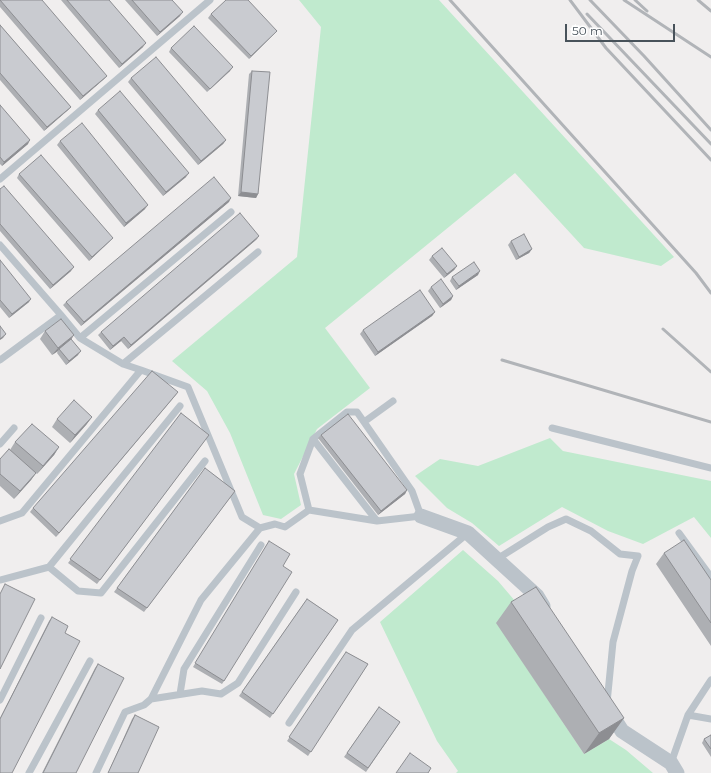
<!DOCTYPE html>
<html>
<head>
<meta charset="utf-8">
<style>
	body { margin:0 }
	#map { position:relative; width:711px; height:773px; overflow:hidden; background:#f0eeee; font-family:Montserrat,sans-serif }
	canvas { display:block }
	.scale { position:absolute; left:565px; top:24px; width:110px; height:18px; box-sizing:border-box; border:2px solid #48525a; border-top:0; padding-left:5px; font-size:12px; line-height:14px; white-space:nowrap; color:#48525a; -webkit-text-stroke:3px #fff; paint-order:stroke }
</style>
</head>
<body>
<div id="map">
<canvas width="711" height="773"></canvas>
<div class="scale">50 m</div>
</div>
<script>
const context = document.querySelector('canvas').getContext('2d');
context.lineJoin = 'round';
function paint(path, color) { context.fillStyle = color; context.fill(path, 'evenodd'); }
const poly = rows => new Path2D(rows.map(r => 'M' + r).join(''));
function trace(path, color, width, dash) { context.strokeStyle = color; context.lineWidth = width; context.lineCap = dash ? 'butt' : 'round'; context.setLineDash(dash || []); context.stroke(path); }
paint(poly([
	[299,0,439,0,674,257,661,266,584,248,515,173,325,328,370,388,317,429,294,474,301,505,281,519,263,515,230,433,207,391,172,361,297,257,321,27],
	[550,438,563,451,711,481,711,538,694,517,643,544,608,531,562,507,499,546,472,523,447,508,415,476,440,459,478,466],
	[463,550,498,581,521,608,497,623,584,754,609,739,626,750,653,773,456,773,458,771,437,741,380,622]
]), '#c0eace');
trace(poly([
	[0,179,210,0],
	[0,245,61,315],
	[80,338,123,364,258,252],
	[0,360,61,315,80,338,231,212],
	[141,370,188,387,242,517,260,528,275,524,285,527,309,510,377,521],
	[552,428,711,468],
	[313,439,377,521,421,516,412,491,364,422,393,401],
	[0,444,14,428],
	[309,510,300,474,313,439,347,412,357,412,364,422],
	[0,521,22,513,141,370,123,364],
	[679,533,711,577],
	[497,559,548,527,566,519,591,531,620,554,638,556,632,571,613,642,607,703],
	[49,567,78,591,101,593,205,461],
	[0,580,49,567,180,406],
	[180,694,184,669,261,545],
	[151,699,202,691,221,694,238,683,296,592],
	[0,700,41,618],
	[688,715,711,719],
	[289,723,352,630,468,533],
	[671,763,688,715,711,680],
	[29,773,90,661],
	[96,773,125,712,144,705,151,699,201,600,260,528]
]), '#bbc3ca', 7);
trace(poly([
	[421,516,468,533,537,596,543,606],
	[608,709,622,731,671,763,677,773]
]), '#bbc3ca', 15);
trace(poly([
	[450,0,696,273,711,293],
	[570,0,606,48,711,160],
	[590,0,644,56,711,130],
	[624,0,711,57],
	[635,0,647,11],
	[698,0,711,11],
	[587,14,711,144],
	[663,329,711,372],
	[502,360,711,422]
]), '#b1b4b8', 3);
paint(poly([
	[0,0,107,76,104,79,80,100,0,7],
	[61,0,109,0,143,47,119,68],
	[125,0,172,0,180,16,157,36],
	[211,14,274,34,249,59,208,18],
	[0,25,71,107,68,110,44,131,0,80],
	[171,48,230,71,207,92,169,52],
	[252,71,258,194,256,198,238,196,249,74],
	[131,78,226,140,223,144,198,165,128,82],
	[0,105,28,144,2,166,0,164],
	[98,110,186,177,163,196,95,114],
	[60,141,145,209,124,227,57,145],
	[19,174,110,241,89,261,17,178],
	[0,189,71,271,50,289,0,231],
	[229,202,81,326,63,305,66,302],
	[257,239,128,349,121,341,110,350,98,335,101,332],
	[511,241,532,249,529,253,516,260,508,245],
	[432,256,457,266,454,270,444,278,429,260],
	[0,260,29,302,9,318,0,307],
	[478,275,456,290,450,281,452,277],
	[431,287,453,296,451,300,440,308,428,291],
	[435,312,432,316,375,356,360,334,363,330],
	[45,331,71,340,78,355,66,365,57,353,58,351,52,355,40,339],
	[178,392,56,537,30,512,33,508],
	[181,413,209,435,97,584,68,563],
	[92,417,86,425,70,443,52,427,57,419],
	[321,435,407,490,405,494,378,515,318,438],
	[15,442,59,447,54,455,37,474,36,473,31,480,14,499,0,486,0,459,10,450],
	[205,468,235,491,144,612,114,592],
	[269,541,283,566,224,681,222,684,193,667],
	[664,553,711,580,711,646,656,564],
	[307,599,338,620,270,718,239,696],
	[511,602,624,718,609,739,584,754,496,623],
	[52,617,65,633,0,773,0,718,49,621],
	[346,652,368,664,308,756,287,741],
	[98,664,76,773,42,773,95,668],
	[379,707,400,722,366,772,344,757],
	[135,715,138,773,108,773,132,719],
	[711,735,711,757,702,743,704,739]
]), '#adafb3');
paint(poly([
	[183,12,180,16,157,36,160,32],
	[277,31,249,59,251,56],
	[146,43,143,47,119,68,122,64],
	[233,67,230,71,207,92,210,89],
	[107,76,104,79,80,100,83,96],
	[71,107,68,110,44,131,47,127],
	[30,140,28,144,2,166,4,162],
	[226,140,223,144,198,165,201,161],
	[189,173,186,177,163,196,166,192],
	[241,192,258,194,256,198,238,196],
	[231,198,229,202,81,326,84,322],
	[148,205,145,209,124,227,126,223],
	[259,236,257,239,128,349,131,345],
	[113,238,110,241,89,261,92,257],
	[532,249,529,253,516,260,519,257],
	[457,266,454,270,444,278,447,274],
	[74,267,71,271,50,289,53,285],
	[480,271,478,275,456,290,459,286],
	[453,296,451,300,440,308,443,304],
	[31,299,29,302,9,318,12,314],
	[435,312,432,316,375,356,378,352],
	[6,334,3,338,0,340,0,339],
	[74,335,69,343,59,349,58,351,52,355,58,348],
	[124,337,121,341,110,350,113,346],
	[81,351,78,355,66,365,69,361],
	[178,392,175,396,56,537,59,533],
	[92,417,86,425,70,443,75,435],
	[59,447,54,455,37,474,43,466],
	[36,473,31,480,14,499,20,491],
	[407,490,405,494,378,515,381,511],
	[624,718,609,739,584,754,599,733]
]), '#8d8e92');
const building = poly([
	[0,0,42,0,107,76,83,96,0,0],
	[67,0,109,0,146,43,122,64,67,0],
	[132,0,172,0,183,12,160,32,132,0],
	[226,0,248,0,277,31,251,56,211,14,226,0],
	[0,25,71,107,47,127,0,73,0,25],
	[194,26,233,67,210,89,171,48,194,26],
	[156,57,226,140,201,161,131,78,156,57],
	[252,71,270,72,258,194,241,192,252,71],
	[120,91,189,173,166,192,98,110,120,91],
	[0,105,30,140,4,162,0,157,0,105],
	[82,123,148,205,126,223,60,141,82,123],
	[41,155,113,238,92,257,19,174,41,155],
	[214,177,231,198,84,322,66,302,214,177],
	[4,186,74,267,53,285,0,224,0,189,4,186],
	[240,213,259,236,131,345,124,337,113,346,101,332,240,213],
	[524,234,532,249,519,257,511,241,524,234],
	[442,248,457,266,447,274,432,256,442,248],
	[0,260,31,299,12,314,0,300,0,260],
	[474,262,480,271,459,286,452,277,474,262],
	[441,279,453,296,443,304,431,287,441,279],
	[420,290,435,312,378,352,363,330,420,290],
	[61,319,74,335,58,348,45,331,61,319],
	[0,326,6,334,0,339,0,326],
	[71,339,81,351,69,361,59,349,71,339],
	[152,371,178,392,59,533,33,508,152,371],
	[74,400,92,417,75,435,57,419,74,400],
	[181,413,209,435,100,580,70,559,181,413],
	[348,414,407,490,381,511,321,435,348,414],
	[32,424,59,447,43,466,15,442,32,424],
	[9,449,36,473,20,491,0,474,0,459,9,449],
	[205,468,235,491,147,608,117,588,205,468],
	[684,540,711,580,711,623,664,553,684,540],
	[269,541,290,554,283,566,292,572,224,681,195,663,269,541],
	[5,584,35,599,0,669,0,594,5,584],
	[536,587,624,718,599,733,511,602,536,587],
	[307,599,338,620,273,714,242,692,307,599],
	[52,617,68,626,65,633,80,641,12,773,0,773,0,719,52,617],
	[346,652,368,664,311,752,289,737,346,652],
	[98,664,124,678,76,773,43,773,98,664],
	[379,707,400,722,368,768,347,753,379,707],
	[135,715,159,727,138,773,108,773,135,715],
	[711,735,711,749,704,739,711,735],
	[410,753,431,768,428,773,396,773,410,753]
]);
paint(building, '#c9cbd0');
trace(building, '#8d8e92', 1);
</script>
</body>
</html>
